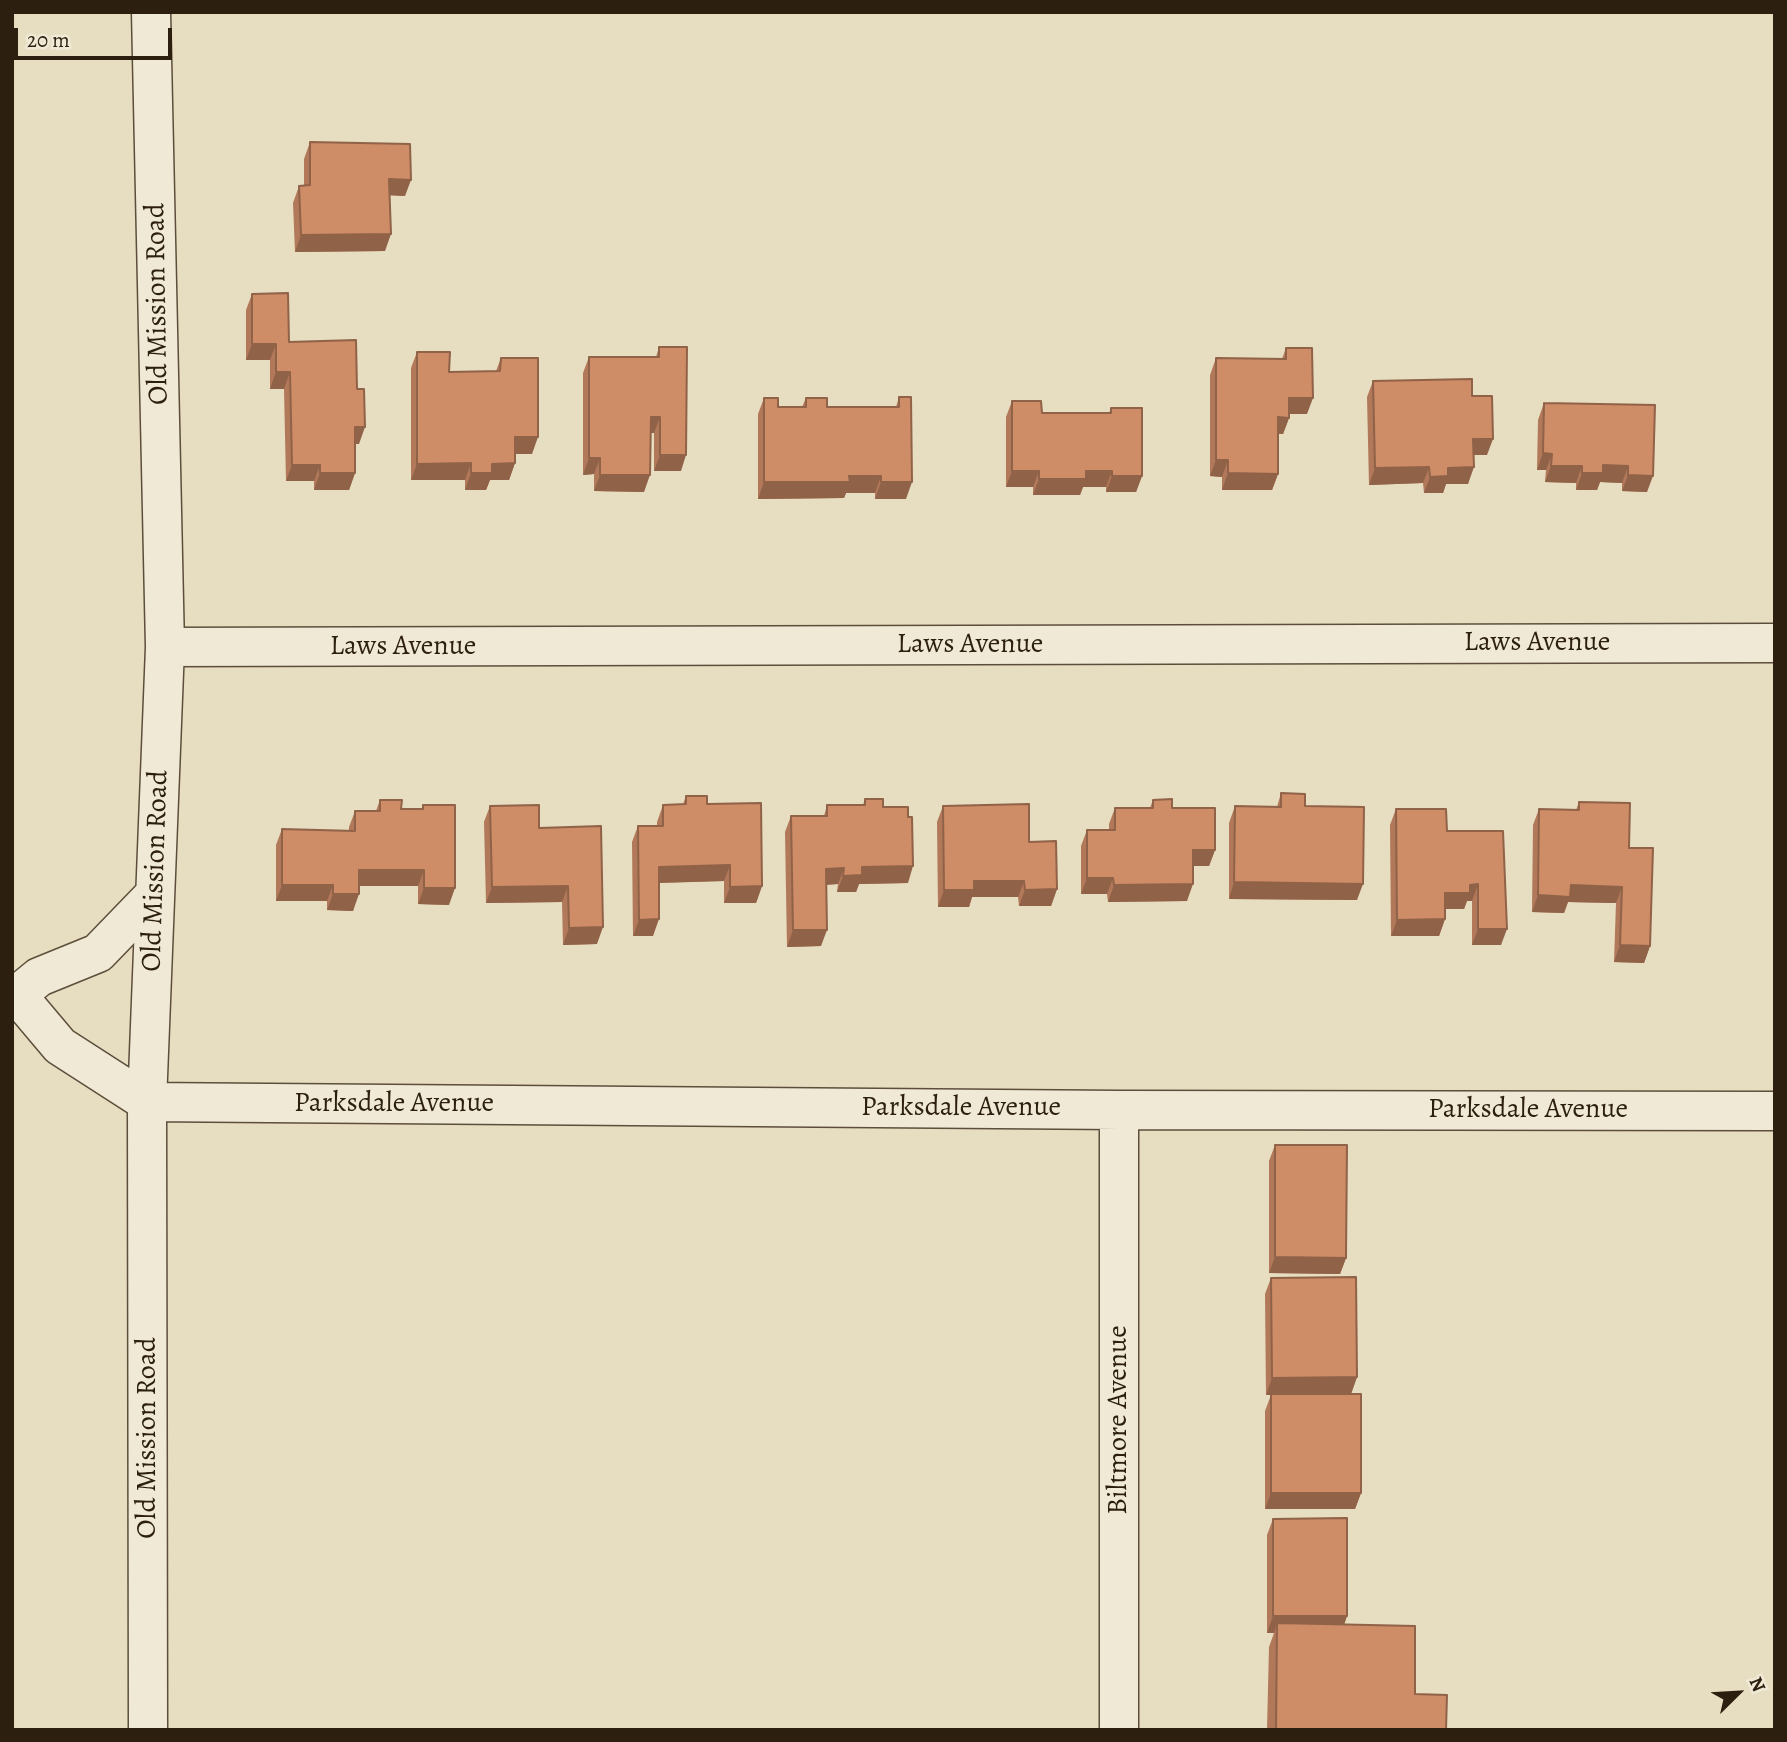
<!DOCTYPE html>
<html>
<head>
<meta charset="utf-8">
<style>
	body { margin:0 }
	#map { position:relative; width:1787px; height:1742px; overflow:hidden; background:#e7ddc0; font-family:Alegreya,serif }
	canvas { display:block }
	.frame { position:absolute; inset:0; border:14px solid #2d1f0f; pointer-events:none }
	.north { position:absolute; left:1703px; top:1658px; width:70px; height:70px; -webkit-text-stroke:5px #efe9d6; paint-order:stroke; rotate:66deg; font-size:19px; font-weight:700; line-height:28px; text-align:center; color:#2d1f0f }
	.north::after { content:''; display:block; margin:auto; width:24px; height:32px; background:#2d1f0f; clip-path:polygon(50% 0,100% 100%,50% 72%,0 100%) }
	.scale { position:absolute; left:14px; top:28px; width:158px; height:32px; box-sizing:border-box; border:4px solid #2d1f0f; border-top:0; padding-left:9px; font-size:21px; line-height:24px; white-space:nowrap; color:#2d1f0f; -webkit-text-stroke:5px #efe9d6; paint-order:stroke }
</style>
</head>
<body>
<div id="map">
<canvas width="1787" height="1742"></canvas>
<div class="frame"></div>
<div class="north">N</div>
<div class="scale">20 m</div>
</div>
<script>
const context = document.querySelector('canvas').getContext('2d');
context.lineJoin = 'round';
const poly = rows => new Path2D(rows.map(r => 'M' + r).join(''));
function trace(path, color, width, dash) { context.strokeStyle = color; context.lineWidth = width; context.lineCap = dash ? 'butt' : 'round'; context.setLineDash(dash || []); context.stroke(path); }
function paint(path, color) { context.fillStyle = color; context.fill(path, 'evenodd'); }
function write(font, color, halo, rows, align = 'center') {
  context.font = font + ' Alegreya,serif'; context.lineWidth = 7; context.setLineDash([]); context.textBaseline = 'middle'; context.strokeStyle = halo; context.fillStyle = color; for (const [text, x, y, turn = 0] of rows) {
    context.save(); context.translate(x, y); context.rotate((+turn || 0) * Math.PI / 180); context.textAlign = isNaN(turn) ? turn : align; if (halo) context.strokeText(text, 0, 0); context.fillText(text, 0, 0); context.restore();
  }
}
const minor = poly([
	[165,647,1775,643],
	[12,995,17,995,60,1046,147,1102],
	[17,995,39,977,98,953,155,894],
	[147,1102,1119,1110,1775,1111],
	[1119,1110,1119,1730],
	[148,1730,147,1102,165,647,151,12]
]);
trace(minor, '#5c4e3b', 41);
trace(minor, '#efe9d6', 38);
paint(poly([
	[310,142,405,196,390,195,385,251,295,252,293,203,299,186,304,186,304,159],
	[252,294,289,342,357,389,359,444,355,444,355,473,349,490,314,490,314,481,286,481,284,389,270,389,270,360,246,360,246,310],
	[659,347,681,471,654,471,654,433,650,433,644,492,594,491,594,474,583,475,583,373,589,357,656,357],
	[1286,348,1307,414,1289,414,1289,418,1283,434,1278,434,1278,474,1272,490,1222,490,1222,477,1210,476,1210,375,1216,358,1282,359],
	[417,352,449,372,496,371,501,358,532,454,515,454,515,463,509,480,490,480,486,490,465,490,465,480,411,480,411,368],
	[1373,381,1487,455,1473,455,1468,484,1446,484,1443,493,1424,493,1423,483,1369,485,1367,397],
	[899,397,906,499,875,499,875,493,846,493,844,498,758,499,758,414,764,398,778,407,802,407,806,398,827,407,896,407],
	[1012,401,1042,413,1109,413,1111,408,1142,476,1136,492,1106,492,1106,487,1083,487,1080,495,1033,495,1033,487,1006,487,1006,417],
	[1544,403,1655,405,1647,492,1622,491,1622,483,1600,482,1597,490,1576,490,1576,483,1545,482,1546,470,1537,470,1538,420],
	[1281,793,1305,806,1357,900,1229,899,1229,823,1235,806,1277,807],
	[686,796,707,804,762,886,756,903,724,903,724,881,659,883,653,936,633,936,632,842,638,826,657,826,657,822,663,805,683,804],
	[865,799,883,807,908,883,859,884,856,892,837,892,838,884,826,885,821,946,787,947,785,832,791,816,824,816,827,805,863,805],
	[380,800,401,809,422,809,423,805,449,905,418,904,418,886,359,886,353,911,327,910,327,901,276,901,276,845,282,829,349,831,349,827,355,811,376,811],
	[1153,800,1172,808,1215,850,1209,866,1193,866,1187,901,1108,902,1107,894,1081,894,1081,846,1087,830,1109,830,1109,824,1115,808,1150,808],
	[1579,802,1629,848,1650,946,1644,963,1614,962,1616,903,1568,902,1564,913,1532,912,1533,825,1539,809,1576,810],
	[490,806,539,828,597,944,563,945,562,902,486,903,484,822],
	[943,806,1029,842,1057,889,1051,906,1019,906,1018,897,972,897,969,907,938,907,937,822],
	[1396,809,1447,831,1503,831,1501,945,1472,945,1472,901,1467,901,1464,909,1445,909,1445,919,1439,936,1391,936,1390,825],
	[1275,1145,1346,1258,1340,1274,1269,1273,1269,1161],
	[1271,1278,1357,1377,1351,1394,1298,1394,1361,1493,1355,1509,1265,1509,1265,1411,1271,1395,1266,1395,1265,1294],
	[1273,1519,1347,1616,1344,1625,1415,1694,1446,1730,1267,1730,1269,1647,1274,1633,1267,1633,1267,1535]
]), '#b17859');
paint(poly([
	[389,179,411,180,405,196,383,195],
	[391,234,385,251,295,252,301,235],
	[252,344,276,344,270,360,246,360],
	[276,372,290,372,284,389,270,389],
	[1289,398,1313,398,1307,414,1283,414],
	[651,417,660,417,654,433,645,433],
	[1278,417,1289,418,1283,434,1272,433],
	[355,427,365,427,359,444,349,444],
	[515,437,538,437,532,454,509,454],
	[1473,439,1493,439,1487,455,1467,455],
	[1543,453,1552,454,1546,470,1537,470],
	[660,455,686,455,681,471,654,471],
	[589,458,600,458,594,474,583,475],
	[1216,460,1228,460,1222,477,1210,476],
	[471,463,465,480,411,480,417,464],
	[515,463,509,480,490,480,486,490,465,490,471,473,492,464],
	[292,465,320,465,314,481,286,481],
	[1603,465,1628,466,1622,483,1600,482,1597,490,1576,490,1582,473],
	[1551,466,1582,466,1576,483,1545,482],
	[1429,467,1423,483,1369,485,1375,468],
	[1474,467,1468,484,1446,484,1443,493,1424,493,1430,477,1448,468],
	[1012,471,1039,471,1033,487,1006,487],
	[1086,471,1112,471,1106,487,1083,487,1080,495,1033,495,1039,479],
	[320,473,355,473,349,490,314,490],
	[1228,473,1278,474,1272,490,1222,490],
	[600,475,650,475,644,492,594,491],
	[1628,475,1653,476,1647,492,1622,491],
	[849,476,881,476,875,493,846,493,844,498,758,499,764,482],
	[1112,476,1142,476,1136,492,1106,492],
	[881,482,912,482,906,499,875,499],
	[1193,850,1215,850,1209,866,1187,866],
	[730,865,724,881,653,883,659,867],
	[913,866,908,883,859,884,856,892,837,892,843,876,862,867],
	[844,868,838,884,820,885,826,869],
	[359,870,424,870,418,886,353,886],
	[1087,878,1113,878,1107,894,1081,894],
	[974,881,1024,881,1018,897,972,897,969,907,938,907,944,890],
	[1234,882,1363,884,1357,900,1229,899],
	[1193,884,1187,901,1108,902,1114,885],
	[1478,884,1472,901,1467,901,1464,909,1439,909,1445,893,1470,885],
	[282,885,333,885,327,901,276,901],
	[1571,885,1622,887,1616,903,1568,902,1564,913,1532,912,1538,895],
	[568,886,562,902,486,903,492,887],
	[762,886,756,903,724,903,730,887],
	[424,888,455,888,449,905,418,904],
	[1057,889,1051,906,1019,906,1025,890],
	[333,894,359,894,353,911,327,910],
	[659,919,653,936,633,936,639,920],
	[1445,919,1439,936,1391,936,1397,920],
	[603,927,597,944,563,945,569,928],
	[1478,929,1507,929,1501,945,1472,945],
	[793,930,827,930,821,946,787,947],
	[1620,945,1650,946,1644,963,1614,962],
	[1275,1257,1346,1258,1340,1274,1269,1273],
	[1357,1377,1351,1394,1266,1395,1272,1378],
	[1271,1493,1361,1493,1355,1509,1265,1509],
	[1273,1616,1347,1616,1341,1633,1277,1623,1274,1633,1267,1633]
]), '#906248');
const building = poly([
	[310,142,410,144,411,180,389,179,391,234,301,235,299,186,310,185,310,142],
	[288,293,289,342,356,340,357,389,364,389,365,427,355,427,355,473,320,473,320,465,292,465,290,372,276,372,276,344,252,344,252,294,288,293],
	[659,347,687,347,686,455,660,455,660,417,651,417,650,475,600,475,600,458,589,458,589,357,659,357,659,347],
	[1286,348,1312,348,1313,398,1289,398,1289,418,1278,417,1278,474,1228,473,1228,460,1216,460,1216,358,1286,359,1286,348],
	[417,352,450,352,449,372,500,371,501,358,538,358,538,437,515,437,515,463,492,464,492,473,471,473,471,463,417,464,417,352],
	[1472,379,1472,396,1492,396,1493,439,1473,439,1474,467,1448,468,1448,476,1430,477,1429,467,1375,468,1373,381,1472,379],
	[899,397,911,397,912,482,881,482,881,476,849,476,850,482,764,482,764,398,778,398,778,407,806,407,806,398,827,398,827,407,899,407,899,397],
	[1012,401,1041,401,1042,413,1111,413,1111,408,1142,408,1142,476,1112,476,1112,471,1086,471,1086,479,1039,479,1039,471,1012,471,1012,401],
	[1544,403,1655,405,1653,476,1628,475,1628,466,1603,465,1603,473,1582,473,1582,466,1551,466,1552,454,1543,453,1544,403],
	[1281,793,1305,794,1305,806,1364,807,1363,884,1234,882,1235,806,1281,807,1281,793],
	[686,796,707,796,707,804,761,803,762,886,730,887,730,865,659,867,659,919,639,920,638,826,663,826,663,805,686,804,686,796],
	[865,799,883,799,883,807,908,807,908,817,912,817,913,866,862,867,862,875,843,876,844,868,826,869,827,930,793,930,791,816,827,816,827,805,865,805,865,799],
	[1172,799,1172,808,1215,808,1215,850,1193,850,1193,884,1114,885,1113,878,1087,878,1087,830,1115,830,1115,808,1153,808,1153,800,1172,799],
	[380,800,402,800,401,809,423,809,423,805,455,805,455,888,424,888,424,870,359,870,359,894,333,894,333,885,282,885,282,829,355,831,355,811,380,811,380,800],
	[1579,802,1630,803,1629,848,1653,848,1650,946,1620,945,1622,887,1571,885,1570,897,1538,895,1539,809,1579,810,1579,802],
	[1029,804,1029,842,1056,841,1057,889,1025,890,1024,881,974,881,974,890,944,890,943,806,1029,804],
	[539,805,539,828,601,826,603,927,569,928,568,886,492,887,490,806,539,805],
	[1396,809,1446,809,1447,831,1503,831,1507,929,1478,929,1478,884,1470,885,1470,893,1445,893,1445,919,1397,920,1396,809],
	[1275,1145,1347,1145,1346,1258,1275,1257,1275,1145],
	[1356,1277,1357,1377,1272,1378,1271,1278,1356,1277],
	[1271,1394,1361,1394,1361,1493,1271,1493,1271,1394],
	[1347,1518,1347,1616,1273,1616,1273,1519,1347,1518],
	[1277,1623,1415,1626,1415,1694,1447,1695,1446,1730,1276,1730,1277,1623]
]);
paint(building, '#ce8c67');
trace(building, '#906248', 2);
write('28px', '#2d1f0f', '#efe9d6', [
	["Old Mission Road",158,304,-91],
	["Laws Avenue",1537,643],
	["Laws Avenue",970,645],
	["Laws Avenue",403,647],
	["Old Mission Road",156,871,-88],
	["Parksdale Avenue",394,1104],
	["Parksdale Avenue",961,1108],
	["Parksdale Avenue",1528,1110],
	["Biltmore Avenue",1119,1420,-90],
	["Old Mission Road",148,1438,-90]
]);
</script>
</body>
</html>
